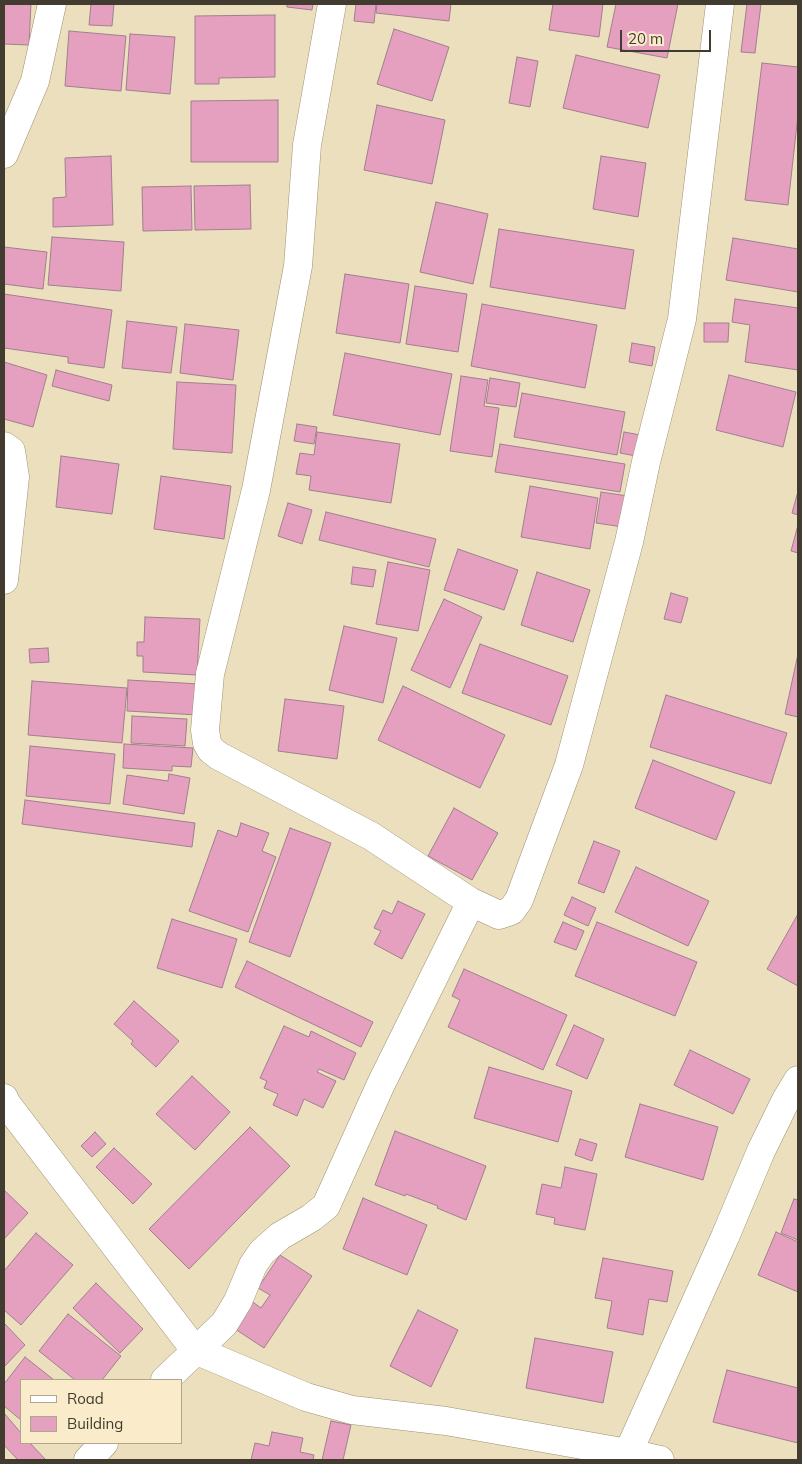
<!DOCTYPE html>
<html>
<head>
<meta charset="utf-8">
<style>
	body { margin:0 }
	#map { position:relative; width:802px; height:1464px; overflow:hidden; background:#ecdfbe; font-family:Mulish,sans-serif }
	canvas { display:block }
	.frame { position:absolute; inset:0; border:5px solid #413c2f; pointer-events:none }
	.legend { position:absolute; left:20px; top:1379px; width:162px; height:65px; box-sizing:border-box; background:#faeccb; border:1px solid #b0a68d; margin:0; padding:6px 9px; list-style:none; font-size:15px; color:#413c2f }
	.legend li { display:flex; align-items:center; gap:10px; height:25px }
	.legend b { width:25px; border:1px solid #b0a68d }
	.scale { position:absolute; left:620px; top:30px; width:91px; height:22px; box-sizing:border-box; border:2px solid #413c2f; border-top:0; padding-left:6px; font-size:15px; line-height:18px; white-space:nowrap; color:#413c2f; -webkit-text-stroke:4px #faeccb; paint-order:stroke }
</style>
</head>
<body>
<div id="map">
<canvas width="802" height="1464"></canvas>
<div class="frame"></div>
<ul class="legend">
<li><b style="height:6px;background:#fff"></b>Road</li>
<li><b style="height:14px;background:#e5a0bf"></b>Building</li>
</ul>
<div class="scale">20 m</div>
</div>
<script>
const context = document.querySelector('canvas').getContext('2d');
context.lineJoin = 'round';
function paint(path, color) { context.fillStyle = color; context.fill(path, 'evenodd'); }
const poly = rows => new Path2D(rows.map(r => 'M' + r).join(''));
function trace(path, color, width, dash) { context.strokeStyle = color; context.lineWidth = width; context.lineCap = dash ? 'butt' : 'round'; context.setLineDash(dash || []); context.stroke(path); }
const building = poly([
	[4,4,31,4,29,45,4,44,4,4],
	[91,4,114,4,112,26,89,25,91,4],
	[287,4,313,4,312,10,287,7,287,4],
	[356,4,376,4,374,23,354,21,356,4],
	[377,4,451,4,449,21,376,13,377,4],
	[553,4,603,4,599,37,549,30,553,4],
	[616,4,678,4,667,58,607,47,616,4],
	[747,4,761,4,755,53,741,52,747,4],
	[275,15,275,77,219,78,219,84,195,84,195,16,275,15],
	[394,29,449,47,432,101,377,84,394,29],
	[69,31,126,36,121,91,65,86,69,31],
	[130,34,175,37,170,94,126,90,130,34],
	[576,55,660,75,648,128,563,108,576,55],
	[517,57,538,61,530,107,509,103,517,57],
	[762,63,798,67,798,115,788,205,745,200,762,63],
	[278,100,278,162,191,162,191,101,278,100],
	[377,105,445,120,432,184,364,170,377,105],
	[111,156,113,225,53,227,53,198,66,197,65,158,111,156],
	[601,156,646,163,638,217,593,209,601,156],
	[250,185,251,229,195,230,194,186,250,185],
	[191,186,192,230,143,231,142,187,191,186],
	[436,202,488,214,473,284,420,272,436,202],
	[499,229,634,250,625,309,490,287,499,229],
	[52,237,124,242,121,291,48,285,52,237],
	[733,238,798,249,798,292,726,280,733,238],
	[4,247,47,252,43,289,4,284,4,247],
	[345,274,409,284,400,343,336,333,345,274],
	[415,286,467,294,458,352,406,344,415,286],
	[4,294,112,310,104,368,68,363,68,357,4,348,4,294],
	[735,299,798,308,798,370,745,362,750,325,732,322,735,299],
	[482,304,597,325,585,388,471,366,482,304],
	[127,321,177,327,171,373,122,368,127,321],
	[704,323,729,323,728,342,704,342,704,323],
	[185,324,239,330,233,380,180,373,185,324],
	[632,343,655,347,652,366,629,362,632,343],
	[345,353,452,374,440,435,333,415,345,353],
	[4,362,47,375,33,427,4,419,4,362],
	[56,370,112,385,109,401,52,386,56,370],
	[729,375,796,392,783,447,716,430,729,375],
	[461,376,488,380,484,406,499,408,492,457,450,451,461,376],
	[490,378,520,383,516,407,486,403,490,378],
	[177,382,236,385,232,453,173,449,177,382],
	[522,393,625,412,617,455,514,437,522,393],
	[297,424,317,427,314,444,294,441,297,424],
	[317,432,400,444,391,503,309,490,311,476,296,474,300,453,314,455,317,432],
	[624,432,646,436,641,457,620,453,624,432],
	[500,444,625,464,620,492,495,472,500,444],
	[61,456,119,464,112,514,56,507,61,456],
	[161,476,231,486,224,539,154,529,161,476],
	[530,486,598,498,590,549,521,537,530,486],
	[601,492,628,496,623,527,596,523,601,492],
	[797,495,798,496,798,515,792,513,797,495],
	[288,503,312,510,302,544,278,536,288,503],
	[326,512,436,539,429,567,319,540,326,512],
	[798,525,798,553,791,551,798,525],
	[458,549,518,570,504,610,444,590,458,549],
	[388,562,430,570,418,631,376,624,388,562],
	[353,567,376,570,373,587,351,584,353,567],
	[537,572,590,590,573,642,521,625,537,572],
	[671,593,688,598,681,623,664,619,671,593],
	[444,599,482,617,450,688,411,670,444,599],
	[145,617,200,619,197,675,143,672,143,656,137,656,137,642,144,642,145,617],
	[344,626,397,638,383,703,329,690,344,626],
	[480,644,568,676,551,725,462,693,480,644],
	[48,648,49,662,30,663,29,649,48,648],
	[798,654,798,717,785,714,798,654],
	[128,680,200,684,198,715,127,711,128,680],
	[32,681,127,688,122,743,28,735,32,681],
	[403,686,505,735,480,788,378,740,403,686],
	[666,695,787,733,771,784,650,747,666,695],
	[285,699,344,706,337,759,278,751,285,699],
	[132,716,187,719,185,746,131,743,132,716],
	[124,744,193,748,191,767,172,766,172,771,123,768,124,744],
	[30,746,115,754,110,804,26,796,30,746],
	[653,760,735,792,716,840,635,808,653,760],
	[169,774,190,778,184,814,123,804,127,775,168,781,169,774],
	[25,800,195,823,192,847,22,824,25,800],
	[454,808,498,833,472,880,428,856,454,808],
	[241,823,269,833,262,851,276,857,248,932,189,911,218,830,237,837,241,823],
	[290,828,331,843,290,957,249,942,290,828],
	[594,841,620,851,604,893,578,883,594,841],
	[636,867,709,901,688,946,615,912,636,867],
	[572,897,596,908,588,926,564,915,572,897],
	[398,901,425,914,402,959,374,944,381,931,374,928,383,910,392,914,398,901],
	[798,914,798,986,767,969,798,914],
	[172,919,237,939,222,988,157,968,172,919],
	[563,922,584,931,576,950,554,942,563,922],
	[597,922,697,962,675,1016,575,976,597,922],
	[247,961,373,1022,361,1047,235,987,247,961],
	[464,969,567,1015,543,1070,448,1027,460,1000,452,996,464,969],
	[134,1001,179,1041,156,1067,131,1044,133,1041,114,1024,134,1001],
	[574,1025,604,1039,587,1079,556,1065,574,1025],
	[284,1026,309,1037,311,1031,356,1053,344,1080,319,1069,317,1072,336,1081,323,1108,304,1099,297,1116,273,1105,278,1094,264,1088,267,1081,260,1078,284,1026],
	[690,1050,750,1079,733,1114,674,1085,690,1050],
	[489,1067,572,1091,558,1142,474,1118,489,1067],
	[192,1076,230,1112,195,1150,156,1114,192,1076],
	[640,1104,718,1127,703,1180,625,1157,640,1104],
	[250,1127,290,1166,189,1269,149,1229,250,1127],
	[395,1131,486,1166,466,1220,437,1208,438,1206,406,1194,405,1196,375,1185,395,1131],
	[95,1132,106,1144,92,1157,81,1146,95,1132],
	[580,1139,597,1144,592,1161,575,1155,580,1139],
	[114,1148,152,1184,133,1204,96,1167,114,1148],
	[565,1167,597,1174,585,1230,554,1224,555,1218,536,1214,542,1184,561,1188,565,1167],
	[4,1190,28,1213,4,1239,4,1190],
	[363,1198,427,1225,407,1275,343,1249,363,1198],
	[794,1199,798,1200,798,1240,781,1233,794,1199],
	[776,1232,798,1242,798,1292,758,1275,776,1232],
	[36,1233,73,1265,21,1325,4,1310,4,1271,36,1233],
	[280,1255,312,1276,264,1348,232,1327,250,1300,261,1308,270,1295,258,1288,280,1255],
	[603,1258,673,1271,667,1302,649,1299,643,1335,607,1328,612,1301,595,1298,603,1258],
	[96,1283,143,1329,120,1353,73,1308,96,1283],
	[418,1310,458,1330,431,1387,390,1366,418,1310],
	[68,1314,121,1356,102,1380,75,1380,39,1351,68,1314],
	[4,1323,25,1345,4,1367,4,1323],
	[535,1338,613,1352,603,1403,526,1388,535,1338],
	[25,1357,54,1380,21,1380,21,1420,4,1406,4,1384,25,1357],
	[727,1370,798,1388,798,1443,713,1422,727,1370],
	[4,1413,21,1433,21,1443,30,1443,46,1460,18,1460,4,1445,4,1413],
	[331,1421,351,1425,343,1460,322,1460,331,1421],
	[272,1432,303,1438,300,1452,314,1455,313,1460,251,1460,255,1443,269,1446,272,1432]
]);
paint(building, '#e5a0bf');
trace(building, '#a07f8d', 1);
const minor = poly([
	[332,4,307,145,298,266,256,490,210,674,205,730,207,743,211,750,219,756,371,836,471,902,499,915,511,911,519,900,569,765,629,542,646,462,682,319,720,4],
	[4,154,35,81,52,4],
	[4,446,11,451,15,477,4,580],
	[4,1098,6,1103,195,1350,306,1397,352,1410,446,1421,628,1453,660,1460],
	[165,1380,224,1324,238,1301,253,1265,262,1252,280,1236,311,1218,326,1206,381,1084,471,902],
	[628,1453,725,1237,761,1151,786,1100,798,1080],
	[88,1460,104,1443]
]);
trace(minor, '#9d9172', 29);
trace(minor, '#fff', 28);
</script>
</body>
</html>
